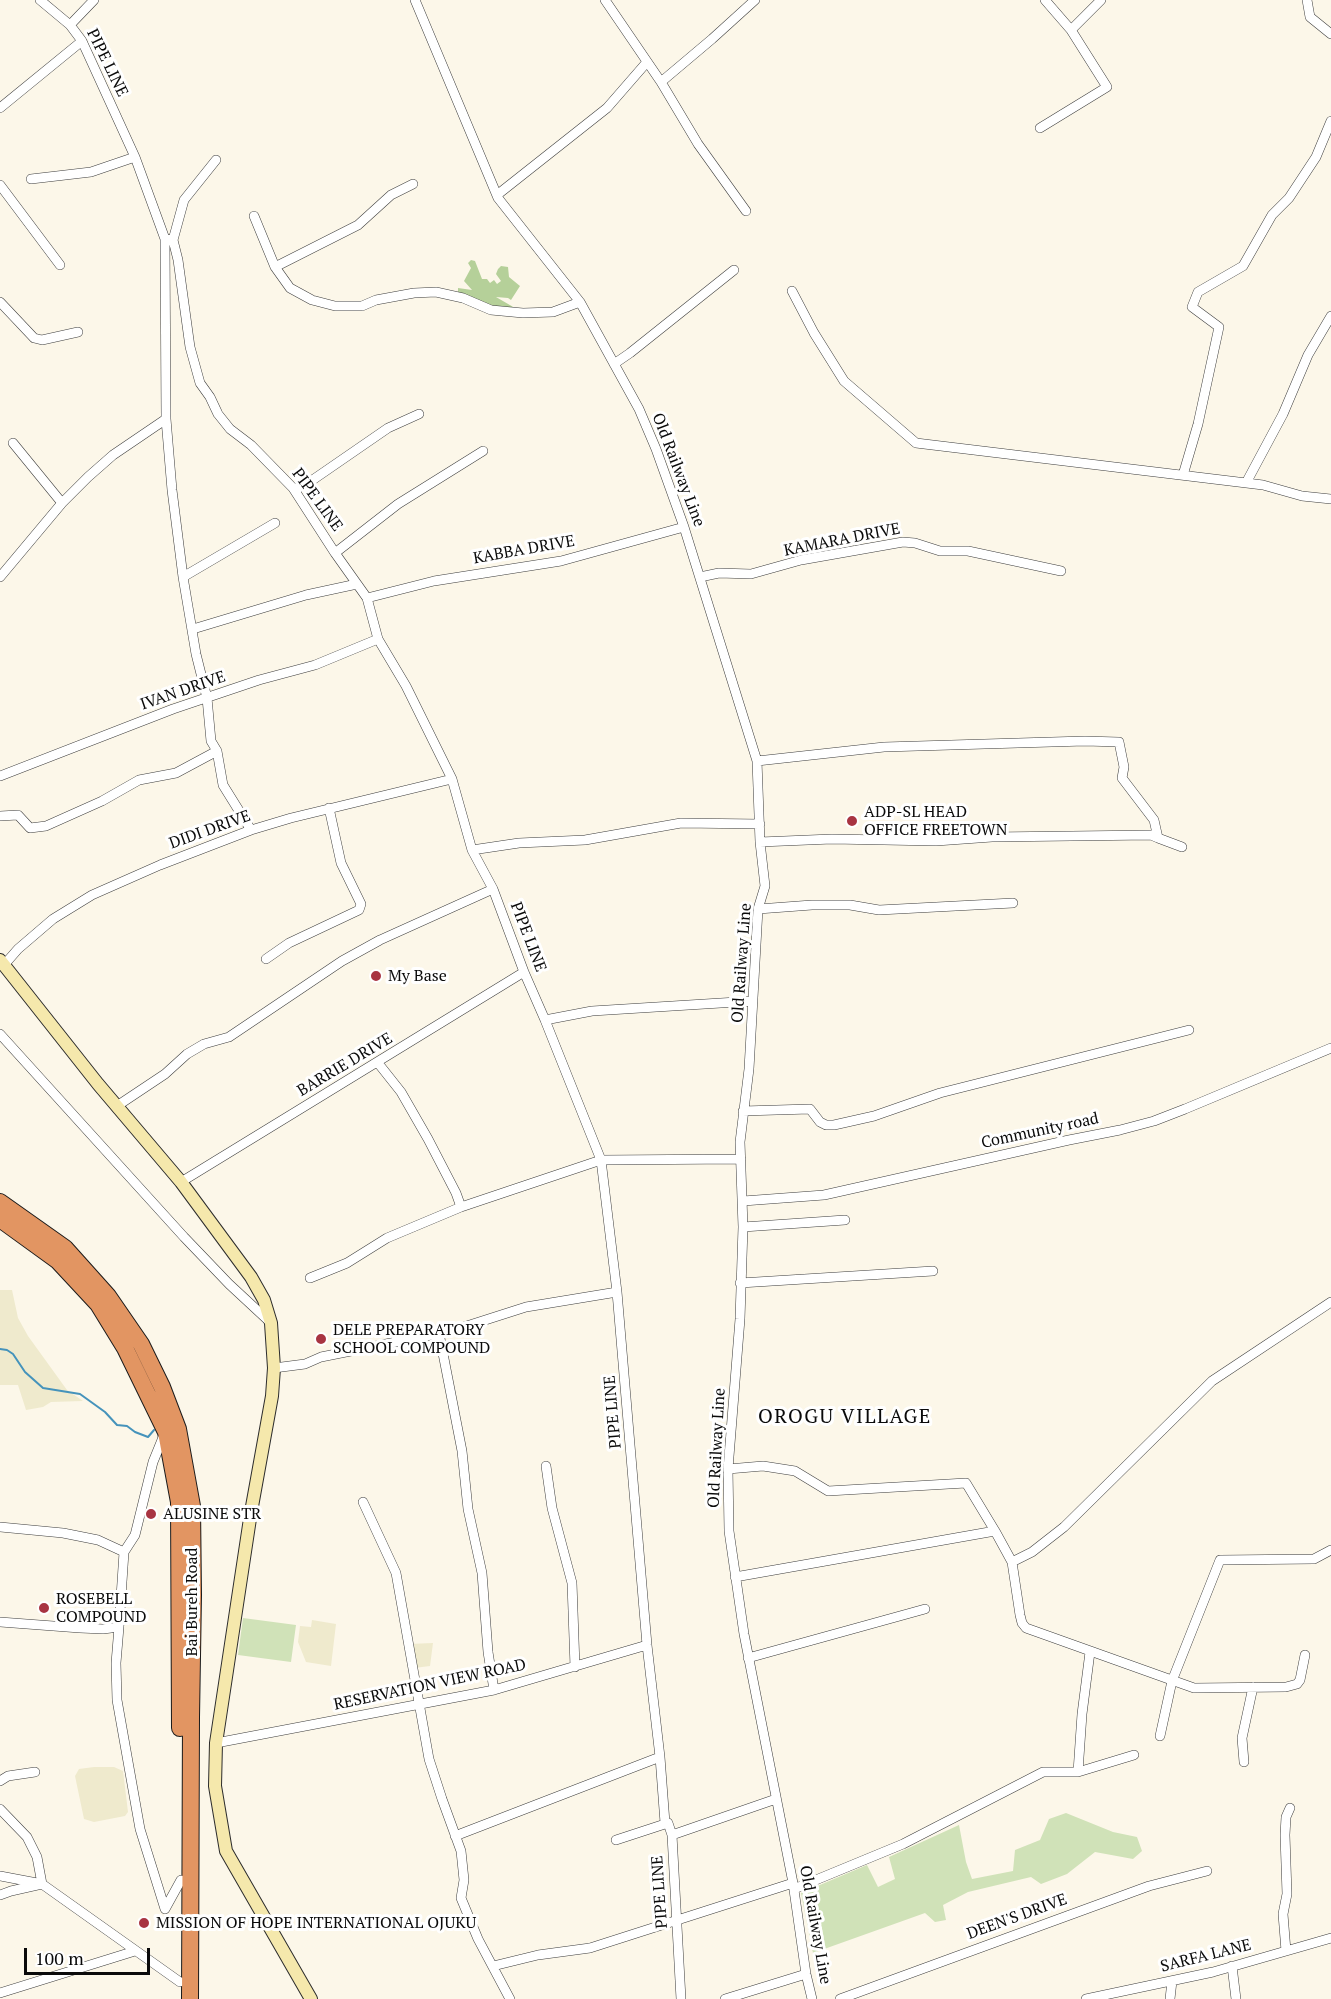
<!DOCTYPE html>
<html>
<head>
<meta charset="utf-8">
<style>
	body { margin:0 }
	#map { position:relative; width:1331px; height:1999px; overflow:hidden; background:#fcf7e9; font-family:"PT Serif",serif }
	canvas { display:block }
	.scale { position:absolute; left:24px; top:1948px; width:126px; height:27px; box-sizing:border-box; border:3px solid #0a0a0a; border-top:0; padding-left:8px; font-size:18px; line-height:21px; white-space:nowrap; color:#0a0a0a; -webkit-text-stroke:4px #fff; paint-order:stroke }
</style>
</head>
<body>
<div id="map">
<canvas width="1331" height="1999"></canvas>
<div class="scale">100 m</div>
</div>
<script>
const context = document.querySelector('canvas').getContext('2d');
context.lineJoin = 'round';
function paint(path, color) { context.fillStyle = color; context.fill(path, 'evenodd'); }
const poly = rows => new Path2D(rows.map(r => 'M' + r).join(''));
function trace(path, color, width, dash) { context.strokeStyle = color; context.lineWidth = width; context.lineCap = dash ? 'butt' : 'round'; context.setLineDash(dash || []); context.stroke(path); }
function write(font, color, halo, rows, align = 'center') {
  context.font = font + ' "PT Serif",serif'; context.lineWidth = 6; context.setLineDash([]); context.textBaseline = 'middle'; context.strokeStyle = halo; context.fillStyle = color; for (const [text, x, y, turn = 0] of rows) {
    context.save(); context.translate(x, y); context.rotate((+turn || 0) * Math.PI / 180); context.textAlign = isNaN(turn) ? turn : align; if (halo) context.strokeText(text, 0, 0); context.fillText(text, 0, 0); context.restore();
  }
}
paint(poly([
	[0,1290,12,1290,18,1318,28,1336,67,1390,83,1401,51,1402,43,1407,26,1410,18,1385,0,1385],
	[312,1620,336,1624,331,1666,306,1662,298,1642,300,1626,311,1627],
	[433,1643,430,1666,414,1668,409,1644],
	[94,1767,114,1767,123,1771,128,1812,125,1816,94,1822,84,1819,75,1776,79,1769]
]), '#efeacd');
paint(poly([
	[243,1618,296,1625,291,1662,238,1655],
	[1066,1813,1113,1832,1137,1837,1142,1851,1133,1859,1095,1852,1067,1874,1041,1884,1031,1877,968,1892,943,1905,946,1920,935,1922,925,1913,813,1953,801,1893,867,1865,878,1887,895,1879,889,1857,959,1825,966,1862,972,1879,1013,1871,1015,1850,1040,1840,1049,1819]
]), '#d0e2b8');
paint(poly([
	[471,260,475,261,482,279,487,279,490,283,494,280,497,284,501,281,496,274,498,269,501,266,508,267,509,277,520,286,511,300,508,298,496,297,515,308,493,308,458,293,458,288,472,290,464,281,471,268,468,263]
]), '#b5d099');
trace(poly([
	[0,1349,7,1350,13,1354,25,1372,43,1388,80,1394,105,1412,117,1425,127,1426,135,1432,148,1437,154,1430]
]), '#4593bb', 2);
const street = poly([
	[40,0,70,25,82,41,135,157,165,239,173,240,178,260,190,347,200,383,210,397,218,414,230,429,251,445,293,488,335,553,367,598,378,639,406,686,452,779,472,850,493,889,524,972,545,1020,601,1160,617,1292,647,1645,660,1757,665,1823,668,1823,672,1835,681,1999],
	[415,0,498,198,580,302,639,409,656,449,684,527,757,761,760,842,765,886,758,909,749,1069,740,1142,743,1227,740,1319,728,1469,729,1531,744,1634,793,1883,806,1974,812,1999],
	[605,0,661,82,698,144,746,211],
	[1045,0,1071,30],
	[1307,0,1310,17,1331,34],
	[70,25,94,0],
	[661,82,712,39,755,0],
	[0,108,82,41],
	[1040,128,1107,87,1071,30,1101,0],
	[31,179,91,172,135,157],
	[0,185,60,265],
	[497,195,607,108,647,62],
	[254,216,275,267,290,288,312,300,335,306,362,306,376,300,414,293,436,292,463,298,491,310,523,313,553,312,580,302],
	[165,239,166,419,172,490,183,577,196,654,207,698,211,741,217,751,223,785,251,830],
	[173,240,184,200,216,160],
	[275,267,358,225,391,195,413,184],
	[792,291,814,333,844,381,916,443,1263,485,1302,496,1331,499],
	[0,302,34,338,42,340,78,332],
	[614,364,630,353,734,270],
	[13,443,62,503],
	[1183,475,1198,424,1219,327,1192,307,1198,292,1243,266,1272,215,1289,198,1316,157,1331,121],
	[1246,483,1283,414,1308,355,1331,316],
	[295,490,314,479,388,428,419,414],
	[335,553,398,504,483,451],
	[0,577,62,503,88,477,113,455,166,419],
	[183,577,275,523],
	[700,577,719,573,751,574,801,560,903,542,915,543,940,551,968,551,1061,571],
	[367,598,434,581,561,561,684,527],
	[193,629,306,595,357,584],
	[757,761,884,747,1085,741,1119,742,1124,767,1122,778,1154,820,1158,838,1182,847],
	[0,776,173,709,259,680,315,665,378,639],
	[0,816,18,815,30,828,46,826,102,801,139,780,176,773,217,751],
	[760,842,832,839,936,841,992,837,1151,835,1158,838],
	[472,850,519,843,585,840,681,823,760,824],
	[758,909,812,905,850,905,879,910,1013,903],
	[266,959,289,943,359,910,361,904,341,863,329,808],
	[4,965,18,949,53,919,92,895,160,865,251,830,291,818,452,779],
	[545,1020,592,1011,753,1001],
	[0,1034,184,1237,229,1284,271,1323],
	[378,1063,401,1092,428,1139,456,1193,461,1207],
	[117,1106,165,1074,187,1054,204,1044,229,1037,342,961,380,940,493,889],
	[743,1111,810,1109,820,1122,826,1125,834,1125,874,1116,940,1093,1189,1030],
	[181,1182,524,972],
	[743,1201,824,1195,1069,1140,1120,1130,1154,1121,1185,1109,1331,1048],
	[743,1227,845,1220],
	[310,1278,347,1263,387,1238,461,1207,601,1160,741,1159],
	[740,1283,933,1271],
	[439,1333,462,1451,468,1509,482,1573,488,1652,494,1690],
	[274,1368,305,1364,321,1357,451,1331,526,1307,617,1292],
	[546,1466,552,1508,572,1583,575,1667],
	[728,1469,763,1466,795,1471,828,1491,966,1483,995,1531],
	[363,1502,396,1573,429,1759,442,1799,461,1851,464,1880,461,1898,478,1939,510,1999],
	[0,1527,63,1533,98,1540,124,1552],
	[1012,1562,1032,1552,1064,1527,1212,1381,1331,1302],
	[735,1577,995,1531,1012,1562,1020,1615,1022,1623,1026,1628,1194,1688,1286,1687,1297,1684,1300,1680,1305,1655],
	[0,1622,80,1628,103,1629,119,1627,124,1552,135,1535,153,1462,164,1435],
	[119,1627,116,1663,117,1700,140,1829,165,1909,181,1880],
	[748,1658,925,1609],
	[1160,1736,1172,1681,1220,1560,1314,1559,1331,1550],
	[216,1743,494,1690,647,1645],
	[1244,1762,1242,1738,1253,1687],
	[1078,1772,1082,1714,1090,1652],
	[0,1781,8,1776,35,1772],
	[0,1809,27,1837,37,1857,42,1884,180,1982],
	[672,1835,776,1799],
	[455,1836,660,1757],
	[616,1840,668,1823],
	[0,1876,37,1883],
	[794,1889,903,1844,1043,1772,1078,1772,1134,1755],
	[0,1895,11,1891,42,1884],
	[1286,1951,1283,1914,1287,1894,1285,1835,1286,1817,1290,1808],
	[493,1966,538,1955,590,1948,793,1883],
	[1232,1966,1236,1999],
	[0,1993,135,1951],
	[725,1999,806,1974],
	[840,1999,1149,1886,1207,1871],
	[1086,1999,1213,1972,1331,1938],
	[1170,1999,1172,1981]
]);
const secondary = poly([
	[0,960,98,1084,181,1182,251,1277,264,1300,271,1323,274,1368,272,1396,251,1512,216,1743,215,1786,226,1851,311,1999]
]);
const highway = poly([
	[0,1202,65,1248,108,1296,141,1344,162,1387,178,1429,192,1506,193,1595,191,1717,190,1999],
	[0,1219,58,1261,98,1304,125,1348,166,1432,179,1502,180,1728]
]);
trace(street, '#3d3d3d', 10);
trace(secondary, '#2c2c2c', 14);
trace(highway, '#1b1b1b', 18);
trace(street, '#fff', 9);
trace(secondary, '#f5e8ac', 12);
trace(highway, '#e29562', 16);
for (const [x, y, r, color] of [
	[852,821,6,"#a83441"],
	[376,976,6,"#a83441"],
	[321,1339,6,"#a83441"],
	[151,1514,6,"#a83441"],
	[44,1608,6,"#a83441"],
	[144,1923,6,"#a83441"]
]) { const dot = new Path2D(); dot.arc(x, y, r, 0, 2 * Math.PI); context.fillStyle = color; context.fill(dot); trace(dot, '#fff', 2); }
write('16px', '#0a0a0a', '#fff', [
	["PIPE LINE",107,63,64],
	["Old Railway Line",678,470,69],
	["PIPE LINE",317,500,54],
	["KAMARA DRIVE",842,540,-11],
	["KABBA DRIVE",524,550,-10],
	["IVAN DRIVE",183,691,-19],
	["DIDI DRIVE",210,830,-20],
	["PIPE LINE",528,937,69],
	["Old Railway Line",742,963,-86],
	["BARRIE DRIVE",345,1065,-31],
	["Community road",1040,1131,-12],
	["PIPE LINE",613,1412,-95],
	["Old Railway Line",717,1448,-87],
	["Bai Bureh Road",192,1602,-90],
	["RESERVATION VIEW ROAD",430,1685,-12],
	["PIPE LINE",660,1892,-94],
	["DEEN'S DRIVE",1017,1917,-20],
	["Old Railway Line",815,1925,80],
	["SARFA LANE",1206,1956,-14]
]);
write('16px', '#0a0a0a', '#fff', [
	["ADP-SL HEAD",864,812],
	["OFFICE FREETOWN",864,830],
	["My Base",388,976],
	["DELE PREPARATORY",333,1330],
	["SCHOOL COMPOUND",333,1348],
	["ALUSINE STR",163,1514],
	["ROSEBELL",56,1599],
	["COMPOUND",56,1617],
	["MISSION OF HOPE INTERNATIONAL OJUKU",156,1923]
], 'left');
context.letterSpacing = '1.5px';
write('20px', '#0a0a0a', '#fff', [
	["OROGU VILLAGE",845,1417]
]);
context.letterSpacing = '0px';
</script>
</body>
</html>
